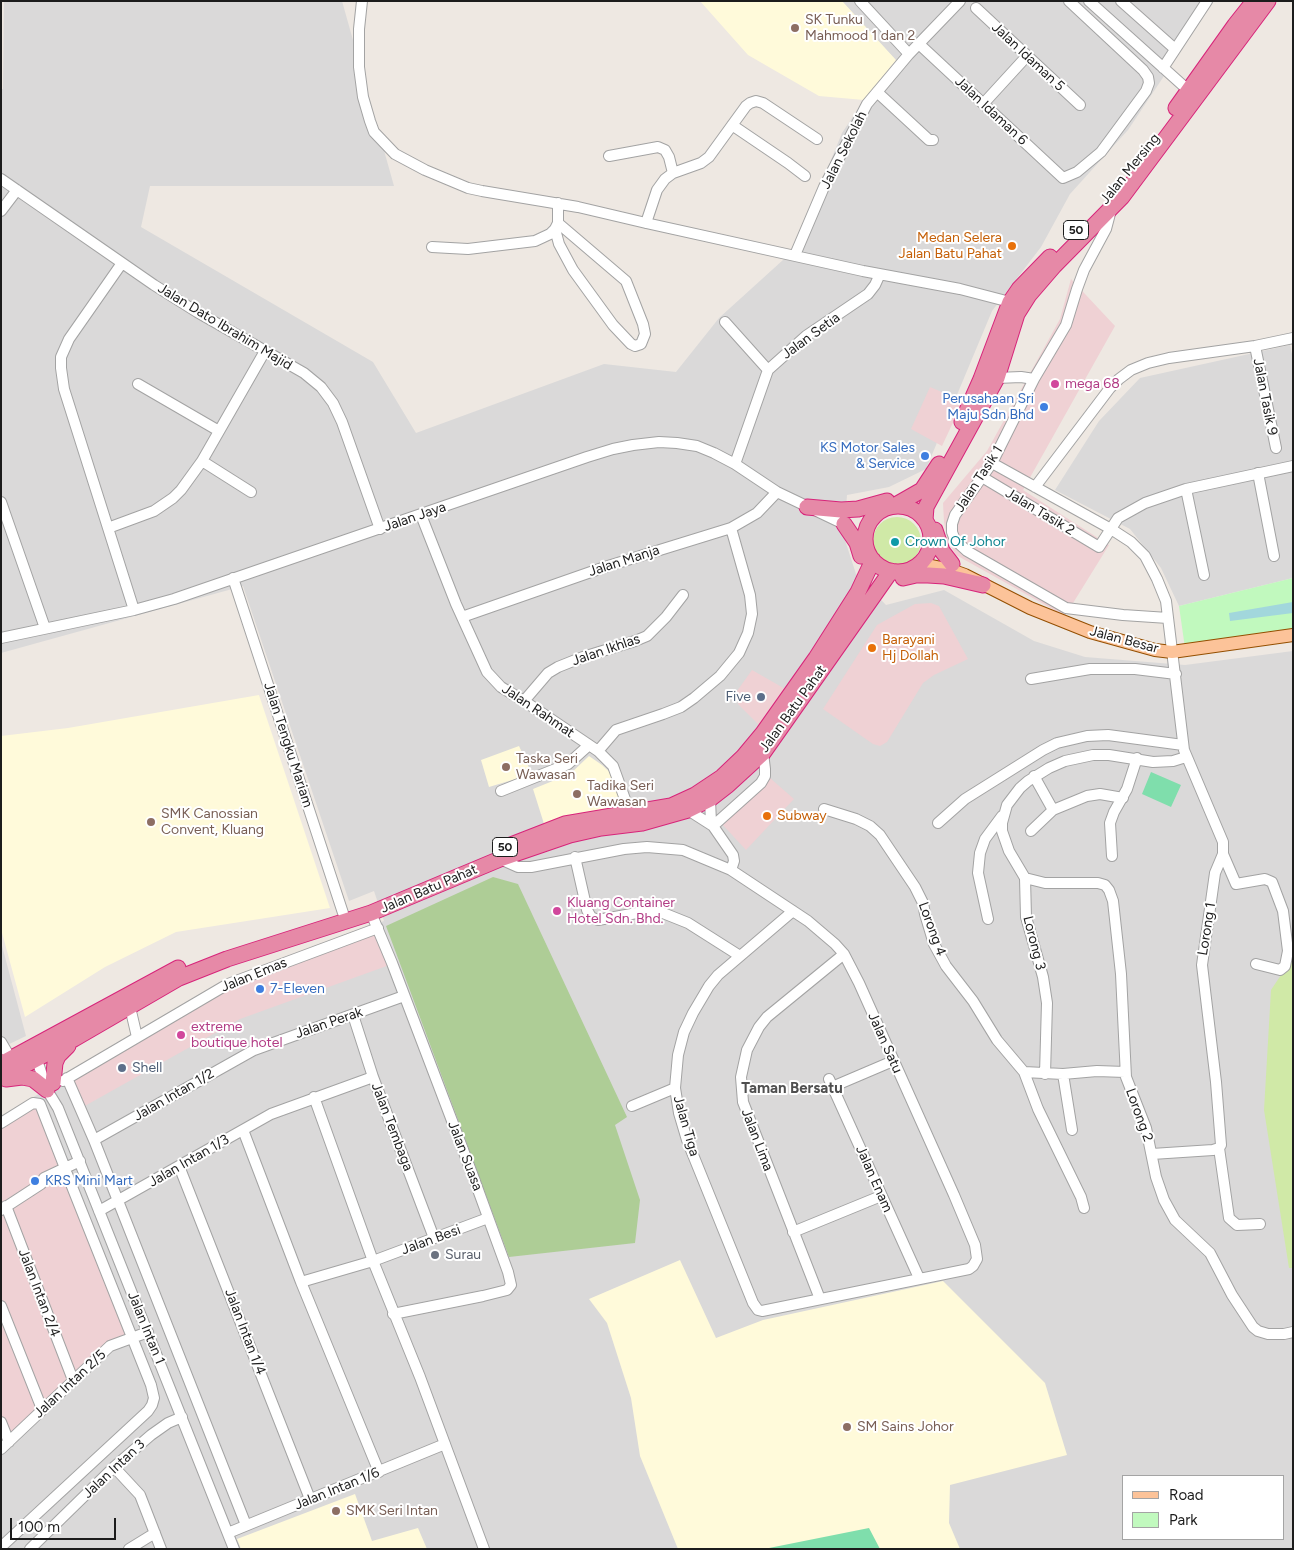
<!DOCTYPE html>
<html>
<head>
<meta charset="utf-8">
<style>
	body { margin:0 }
	#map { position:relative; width:1294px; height:1550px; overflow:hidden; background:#eee8e2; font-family:Figtree,sans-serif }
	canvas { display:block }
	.frame { position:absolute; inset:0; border:2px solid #1c1c1c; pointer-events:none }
	.legend { position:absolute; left:1122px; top:1475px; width:162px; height:65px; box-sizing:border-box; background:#fff; border:1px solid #a4a4a4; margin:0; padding:6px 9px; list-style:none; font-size:15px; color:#1c1c1c }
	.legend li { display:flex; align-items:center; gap:10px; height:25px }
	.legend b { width:25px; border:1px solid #a4a4a4 }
	.scale { position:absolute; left:10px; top:1518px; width:106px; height:22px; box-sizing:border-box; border:2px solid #1c1c1c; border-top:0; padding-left:6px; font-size:15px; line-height:18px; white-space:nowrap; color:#1c1c1c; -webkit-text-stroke:4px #fff; paint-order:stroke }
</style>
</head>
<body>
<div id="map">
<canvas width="1294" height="1550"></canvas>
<div class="frame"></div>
<ul class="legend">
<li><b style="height:6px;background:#fcc399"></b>Road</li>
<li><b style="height:14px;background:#c1f9be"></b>Park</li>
</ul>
<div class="scale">100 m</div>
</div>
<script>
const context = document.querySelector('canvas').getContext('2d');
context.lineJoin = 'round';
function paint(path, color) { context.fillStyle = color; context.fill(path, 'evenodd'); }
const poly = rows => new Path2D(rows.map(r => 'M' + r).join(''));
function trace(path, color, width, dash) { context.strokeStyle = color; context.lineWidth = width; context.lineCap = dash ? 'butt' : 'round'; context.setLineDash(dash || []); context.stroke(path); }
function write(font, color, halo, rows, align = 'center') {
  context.font = font + ' Figtree,sans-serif'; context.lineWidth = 4; context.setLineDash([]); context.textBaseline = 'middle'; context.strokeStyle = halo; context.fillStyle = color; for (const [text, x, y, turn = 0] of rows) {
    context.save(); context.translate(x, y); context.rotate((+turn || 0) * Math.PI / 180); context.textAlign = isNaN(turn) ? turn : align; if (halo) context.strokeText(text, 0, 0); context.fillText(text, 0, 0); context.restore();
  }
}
paint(poly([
	[4,1,342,1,394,186,150,186,141,227,373,362,416,433,604,364,676,372,719,318,794,250,842,133,864,100,896,61,842,1,1214,1,1128,130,1070,194,1041,247,992,311,926,469,889,487,847,495,844,537,856,574,886,605,944,590,1034,641,1085,657,1185,665,1293,651,1293,1549,1,1549,1,1117,221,982,384,921,374,891,349,901,243,586,1,653,1,89,3,89],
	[1123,1476,1283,1476,1283,1539,1123,1539],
	[1290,345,1293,359,1293,578,1179,606,1161,568,1130,529,1055,490,1099,421,1140,378],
	[1,942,26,1036,1,1048]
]), '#dad9d9');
paint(poly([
	[1071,279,1115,326,1023,490,1109,545,1065,616,956,555,948,541,944,522,943,503,987,451,1060,319],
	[930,387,963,401,942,446,911,429],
	[931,603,939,606,968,659,934,675,923,683,887,742,880,746,873,744,823,709,877,625,915,604],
	[752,670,787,690,760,726,738,704,737,691],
	[770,778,794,799,746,850,721,823],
	[381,930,395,963,240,1019,83,1107,71,1079,227,987],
	[33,1100,135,1339,112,1349,8,1447,1,1430,1,1120]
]), '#efd1d4');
paint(poly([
	[700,1,842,1,896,60,864,100,819,96,748,55],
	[259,695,330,908,176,932,105,967,25,1017,1,929,1,736,68,728],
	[519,746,532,774,489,787,481,760],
	[589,756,602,765,615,777,621,800,619,808,545,827,533,789,570,774],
	[680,1260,716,1338,763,1320,943,1281,1045,1383,1067,1455,950,1485,949,1523,960,1549,678,1549,640,1456,631,1398,607,1323,589,1299],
	[355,1494,372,1541,418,1528,427,1549,241,1549,237,1539]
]), '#fffada');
paint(poly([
	'873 541a24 24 0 1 1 48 0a24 24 0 1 1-48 0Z',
	[1293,957,1293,1268,1289,1268,1264,1110,1271,990]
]), '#d0e9a7');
paint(poly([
	[493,877,518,884,627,1117,615,1125,640,1200,635,1243,509,1257,386,926]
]), '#aecd96');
paint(poly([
	[1293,578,1293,632,1185,648,1179,606]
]), '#c1f9be');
paint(poly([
	[1151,772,1181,785,1171,807,1142,794],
	[869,1528,880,1549,764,1549]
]), '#7fdeac');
paint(poly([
	[1293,602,1293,613,1230,621,1229,613]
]), '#a2d7dc');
const minor = poly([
	[362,1,359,29,359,67,363,97,370,121,374,132,395,154,425,170,468,188,482,191,578,207,646,223,863,271,960,289,1010,302],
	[860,1,909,54],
	[1089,1,1188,90],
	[1121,1,1175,49],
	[976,8,1080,105],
	[919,44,1063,178,1077,172,1101,152,1146,91,1149,83,1148,77,1143,70,1069,1],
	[1163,68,1207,1],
	[877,92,929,140,933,140],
	[984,103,1027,56],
	[732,125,788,163,805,176],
	[609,156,658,147,665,150,669,157,673,173],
	[1,179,154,285,197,312,304,373,321,387,333,403,342,422,380,529],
	[1111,210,1106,229,1084,270,1077,289,1066,325,1034,379,992,463,955,515,952,524,952,532,955,540,967,551,1066,608,1123,615,1168,618],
	[1,211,17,190],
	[646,223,657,190,665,179,673,173,701,163,709,157,746,106,750,103,756,101,763,103,817,139],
	[555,229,559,244,573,270,613,325,631,344,635,346,641,344,645,334,643,324,626,281,558,223],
	[432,247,468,249,535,241,550,234,555,229,558,223,558,203],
	[795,255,824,187,867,104,909,54,960,1],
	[122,263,69,339,61,357,61,368,64,389,134,610],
	[725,322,768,370],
	[1255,346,1276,448],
	[997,378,1021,377,1034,379],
	[138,384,219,431],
	[202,461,251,492],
	[992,463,1111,529,1131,542,1145,556,1157,579,1166,601,1184,750,1223,842,1223,854,1215,873,1202,965,1216,1082,1221,1145,1219,1148,1213,1150,1152,1154],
	[735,464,768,370,806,336,868,294,875,285,880,274],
	[1258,473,1274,556],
	[982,477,1099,547,1118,518,1145,503,1186,489,1293,466],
	[1035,487,1110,388,1119,379,1131,370,1148,363,1169,358,1255,346,1293,338],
	[1186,489,1204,575],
	[1,502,45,628],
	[421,515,456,604,487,672,501,687,524,701,598,751,613,766,630,813],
	[108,528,154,511,173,498,181,490,202,461,265,351],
	[233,578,343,913],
	[462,617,608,566,731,528,757,513,777,492],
	[1,638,134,610,174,599,587,457,613,449,633,445,659,442,677,443,697,446,714,453,735,464,777,492,844,524,849,529],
	[1031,679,1090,669,1135,669,1176,674],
	[524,701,548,673,558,667,583,657,635,641,647,636,666,617,683,595],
	[598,751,616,730,663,714,681,707,694,698,720,676,739,653,748,633,752,614,750,595,731,528],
	[1034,776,1053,810],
	[501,791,568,764,589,745],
	[710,799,711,823],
	[824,809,856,819,870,826,880,835,915,887,923,903,925,914,934,944,946,966,973,1001,997,1040,1024,1072,1038,1109,1081,1197,1084,1208],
	[688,810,713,826,733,855,734,861,731,870],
	[938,823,965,799,1043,750,1057,743,1087,736,1108,735,1183,745],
	[713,826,761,783,765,776,765,769,763,753],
	[1031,831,1053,810,1087,796,1100,794,1123,798],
	[1223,854,1236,884,1265,879,1272,882,1283,911,1288,951,1285,966,1280,970,1256,964],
	[1112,856,1110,823,1114,812,1127,789,1137,758],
	[575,857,587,910,591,917,598,920,637,913,663,913,688,923,740,956],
	[500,859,518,867,531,867,624,849,647,847,683,850,731,870,808,921,835,944,844,954,859,983,954,1195,975,1245,977,1259,973,1266,969,1269,762,1311,758,1310,753,1303,687,1140,679,1113,675,1088,678,1055,684,1032,693,1013,709,986,718,975,793,911],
	[1025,878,1045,883,1098,883,1105,885,1109,890,1113,901,1121,974,1126,1077,1146,1128,1156,1177,1164,1200,1175,1220,1210,1253,1232,1295,1253,1327,1258,1331,1268,1334,1284,1334,1293,1332],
	[371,913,392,963,473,1176,508,1272,511,1285,507,1290,483,1296,393,1314],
	[988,919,978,873,980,853,985,839,1002,816],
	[130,1007,137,1037],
	[353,1015,373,1077,434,1238],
	[1,1042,11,1059],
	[37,1060,47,1090,58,1108,234,1549],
	[1024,1072,1063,1074,1097,1071,1125,1072],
	[1045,1074,1047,1003,1043,977,1026,917,1025,878,1009,851,1002,831,1002,823,1007,805,1020,788,1028,781,1049,768,1065,761,1093,755,1109,755,1153,762,1173,761,1186,757],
	[1063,1074,1072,1130],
	[67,1078,94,1140,246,1525],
	[829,1079,919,1278],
	[63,1081,228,984,378,928],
	[832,1087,893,1061],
	[314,1097,373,1261,420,1377,484,1549],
	[632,1106,675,1088],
	[1,1123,33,1103,40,1104,65,1168],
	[243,1130,301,1282,379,1472],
	[94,1140,254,1050,404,996],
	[1219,1148,1229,1218,1237,1225,1260,1224],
	[179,1166,310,1499],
	[6,1206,73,1380],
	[1,1210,41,1184,44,1178,80,1161],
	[99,1211,271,1114,373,1077],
	[793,1232,881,1196],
	[301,1282,373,1261,488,1218],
	[820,1299,743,1102,741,1077,747,1050,759,1027,767,1017,844,954],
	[1,1306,42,1409],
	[1,1422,9,1442],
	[1,1449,110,1346,148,1332],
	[114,1467,140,1495,161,1549],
	[228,1533,445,1444],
	[1,1547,148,1411,152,1405,154,1398,151,1385,67,1174],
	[30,1549,114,1467,151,1435,168,1423,182,1417],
	[129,1549,155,1533]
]);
const major = poly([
	[914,567,932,566,951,570,965,575,1030,608,1090,632,1155,650,1172,652,1293,635]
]);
const highway = poly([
	[1176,108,1235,25,1254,1],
	[962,422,981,379,1010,302,1019,289,1050,257],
	[894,506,922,490,939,464],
	'865 539a33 33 0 1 1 66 0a33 33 0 1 1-66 0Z',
	[807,507,841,510,858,509,887,501],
	[925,520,926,507,997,378,1017,314,1029,295,1054,266,1122,197,1268,1],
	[844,524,857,543,861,556],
	[935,530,942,551,952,564],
	[903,578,916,575,928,575,944,576,983,585],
	[511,845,565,824,671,806,695,795,722,777,743,757,763,733,816,658,858,592,873,560],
	[1,1064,178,968],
	[1,1078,74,1039,179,978,227,959,371,913,500,859,570,835,601,828,642,823,688,810,710,799,728,785,763,753,891,571],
	[6,1079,22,1077,33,1079,47,1090],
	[53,1083,55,1063,58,1056,68,1046]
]);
trace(minor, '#a3a3a3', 12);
trace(major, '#944f00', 14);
trace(highway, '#d7247a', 17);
trace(minor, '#fff', 10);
trace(major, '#fcc399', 12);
trace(highway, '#e689a7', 15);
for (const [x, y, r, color] of [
	[795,28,5,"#8d6e63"],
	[1012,246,5,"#e8710a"],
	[1055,384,5,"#d1479c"],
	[1044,407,5,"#3f7fe0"],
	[925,456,5,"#3f7fe0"],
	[895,542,5,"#0f9aa8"],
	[872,648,5,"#e8710a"],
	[761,697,5,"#5c6f8a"],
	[506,767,5,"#8d6e63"],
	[577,794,5,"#8d6e63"],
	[767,816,5,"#e8710a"],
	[151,822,5,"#8d6e63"],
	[557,911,5,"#d1479c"],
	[260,989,5,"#3f7fe0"],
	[181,1035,5,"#d1479c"],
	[122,1068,5,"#5c6f8a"],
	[35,1181,5,"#3f7fe0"],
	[435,1255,5,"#6b7280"],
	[847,1427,5,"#8d6e63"],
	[336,1511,5,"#8d6e63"]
]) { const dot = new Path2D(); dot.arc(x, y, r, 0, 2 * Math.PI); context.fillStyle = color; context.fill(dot); trace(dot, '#fff', 2); }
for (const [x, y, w] of [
	[1076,230,25],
	[505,847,25]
]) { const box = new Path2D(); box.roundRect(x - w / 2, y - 9.5, w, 19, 4); context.fillStyle = '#fff'; context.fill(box); trace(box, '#1c1c1c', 1); }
write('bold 12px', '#1c1c1c', null, [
	["50",1076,230],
	["50",505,847]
]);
write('14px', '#785e54', '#fff', [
	["SK Tunku",805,20],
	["Mahmood 1 dan 2",805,36],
	["Taska Seri",516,759],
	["Wawasan",516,775],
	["Tadika Seri",587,786],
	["Wawasan",587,802],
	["SMK Canossian",161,814],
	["Convent, Kluang",161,830],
	["SM Sains Johor",857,1427],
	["SMK Seri Intan",346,1511]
], 'left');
write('14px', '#1c1c1c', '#fff', [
	["Jalan Idaman 5",1028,57,43],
	["Jalan Idaman 6",991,111,43],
	["Jalan Sekolah",844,150,-63],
	["Jalan Mersing",1130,169,-51],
	["Jalan Dato Ibrahim Majid",225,327,31],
	["Jalan Setia",811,336,-36],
	["Jalan Tasik 9",1265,397,79],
	["Jalan Tasik 1",979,479,-57],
	["Jalan Tasik 2",1040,512,31],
	["Jalan Jaya",415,517,-19],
	["Jalan Manja",624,561,-18],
	["Jalan Besar",1124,640,15],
	["Jalan Ikhlas",606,650,-19],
	["Jalan Batu Pahat",793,709,-54],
	["Jalan Rahmat",538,711,34],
	["Jalan Tengku Mariam",288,745,72],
	["Jalan Batu Pahat",429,889,-23],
	["Lorong 4",932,929,70],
	["Lorong 1",1207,929,-81],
	["Lorong 3",1034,943,76],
	["Jalan Emas",254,975,-22],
	["Jalan Perak",329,1023,-19],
	["Jalan Satu",885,1043,66],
	["Jalan Intan 1/2",174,1095,-30],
	["Lorong 2",1139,1115,70],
	["Jalan Tiga",686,1126,74],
	["Jalan Tembaga",392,1127,69],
	["Jalan Lima",757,1140,69],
	["Jalan Suasa",465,1156,69],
	["Jalan Intan 1/3",189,1161,-30],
	["Jalan Enam",874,1179,66],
	["Jalan Besi",431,1240,-20],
	["Jalan Intan 2/4",39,1293,69],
	["Jalan Intan 1",146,1328,68],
	["Jalan Intan 1/4",245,1332,69],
	["Jalan Intan 2/5",70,1384,-43],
	["Jalan Intan 3",114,1469,-43],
	["Jalan Intan 1/6",337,1489,-22]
]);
write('14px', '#c56008', '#fff', [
	["Medan Selera",1002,238,"right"],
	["Jalan Batu Pahat",1002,254,"right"],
	["Barayani",882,640],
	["Hj Dollah",882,656],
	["Subway",777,816]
], 'left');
write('14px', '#b23c85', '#fff', [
	["mega 68",1065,384],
	["Kluang Container",567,903],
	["Hotel Sdn. Bhd.",567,919],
	["extreme",191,1027],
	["boutique hotel",191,1043]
], 'left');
write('14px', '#366cbe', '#fff', [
	["Perusahaan Sri",1034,399],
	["Maju Sdn Bhd",1034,415],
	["KS Motor Sales",915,448],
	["& Service",915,464],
	["7-Eleven",270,989,"left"],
	["KRS Mini Mart",45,1181,"left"]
], 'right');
write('14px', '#0d838f', '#fff', [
	["Crown Of Johor",905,542]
], 'left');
write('14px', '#4e5e75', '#fff', [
	["Five",751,697],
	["Shell",132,1068,"left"]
], 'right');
write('14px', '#5b616d', '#fff', [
	["Surau",445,1255]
], 'left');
write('bold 15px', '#4f4f4f', '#fff', [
	["Taman Bersatu",792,1089]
]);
</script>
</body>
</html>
